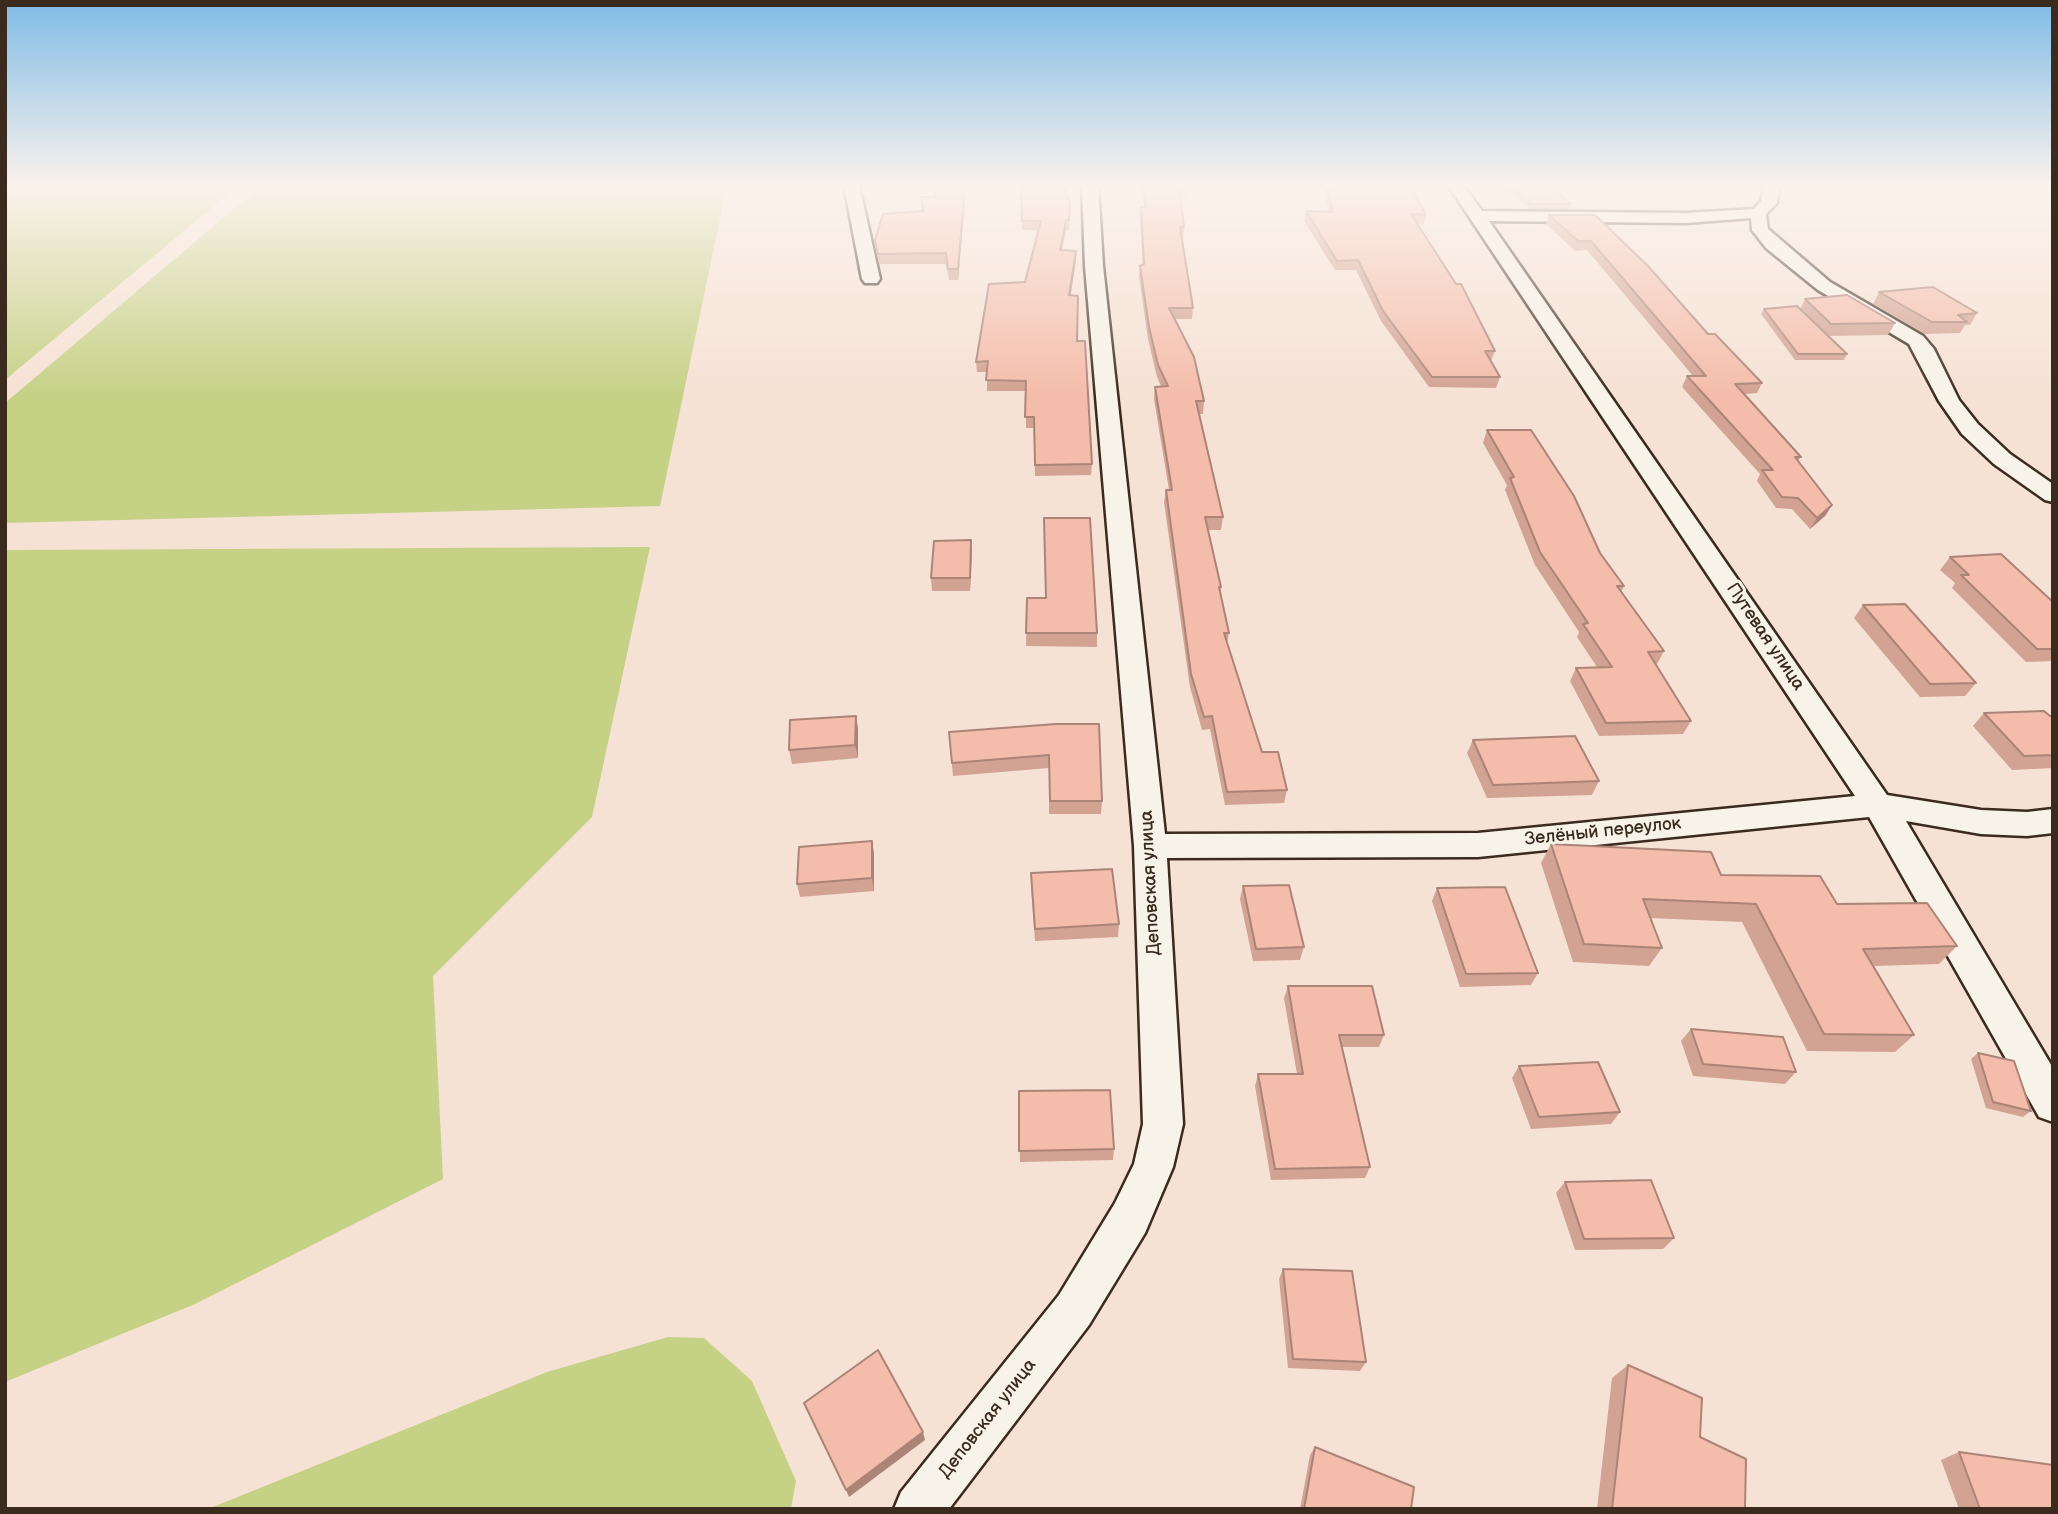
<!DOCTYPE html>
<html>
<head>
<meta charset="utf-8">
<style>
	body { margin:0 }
	#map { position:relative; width:2058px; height:1514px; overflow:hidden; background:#f6e2d5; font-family:"Balsamiq Sans",sans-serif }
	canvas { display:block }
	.frame { position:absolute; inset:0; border:7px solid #3b2a1e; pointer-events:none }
</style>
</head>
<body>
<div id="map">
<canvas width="2058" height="1514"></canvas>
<div class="frame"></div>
</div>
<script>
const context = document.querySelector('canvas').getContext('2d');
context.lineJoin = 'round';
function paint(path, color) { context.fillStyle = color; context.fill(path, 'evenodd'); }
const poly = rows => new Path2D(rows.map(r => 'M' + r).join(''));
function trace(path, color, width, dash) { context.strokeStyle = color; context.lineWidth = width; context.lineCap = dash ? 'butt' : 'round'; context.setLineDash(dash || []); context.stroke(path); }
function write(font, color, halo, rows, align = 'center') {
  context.font = font + ' "Balsamiq Sans",sans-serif'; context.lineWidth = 6; context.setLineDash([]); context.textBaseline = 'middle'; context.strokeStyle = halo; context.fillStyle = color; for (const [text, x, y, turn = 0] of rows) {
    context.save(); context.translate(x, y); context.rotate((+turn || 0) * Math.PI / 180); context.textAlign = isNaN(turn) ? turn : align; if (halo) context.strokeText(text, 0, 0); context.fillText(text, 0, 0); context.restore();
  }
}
paint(poly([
	[5,185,239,185,5,380],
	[262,185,727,185,660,506,5,523,5,403],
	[650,547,592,817,433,976,443,1179,195,1304,5,1382,5,550],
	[668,1337,704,1338,752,1381,796,1481,791,1509,208,1509,547,1372]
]), '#c5d185');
const minor = poly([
	[844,185,859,185,880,279,877,283,865,283,862,279,844,185],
	[1082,185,1098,185,1103,266,1165,834,1478,833,1855,796,1448,185,1463,185,1482,211,1686,213,1754,209,1761,201,1765,185,1779,185,1777,203,1766,214,1768,229,1830,282,1923,336,1934,349,1959,400,1978,424,2010,454,2053,484,2053,502,2045,500,1994,464,1962,434,1939,401,1909,344,1818,290,1766,248,1752,230,1751,218,1686,223,1489,221,1887,795,1981,810,2027,812,2053,809,2053,833,2027,836,1981,834,1906,821,2053,1068,2053,1122,2039,1117,1869,817,1478,857,1167,858,1183,1124,1173,1167,1145,1233,1089,1325,949,1509,894,1509,901,1492,1059,1295,1115,1203,1134,1164,1143,1124,1134,846,1085,266,1082,185]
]);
trace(minor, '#3b2a1e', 5);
paint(minor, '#f7f3e8');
paint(poly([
	[933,185,966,185,958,280,949,280,946,264,879,264,875,240,922,211,934,197],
	[1021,185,1067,199,1070,209,1069,230,1066,230,1062,250,1076,251,1076,260,1070,296,1092,464,1091,475,1035,476,1034,428,1026,428,1026,391,987,391,987,372,977,372,976,362,1025,282,1038,230,1022,230],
	[1141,185,1186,185,1185,196,1180,196,1184,227,1183,238,1182,238,1193,308,1192,319,1175,319,1204,401,1203,414,1199,414,1223,517,1221,530,1208,530,1221,587,1220,594,1229,633,1227,643,1262,752,1287,790,1284,803,1225,805,1210,729,1202,730,1190,687,1164,502,1166,490,1169,490,1154,399,1155,387,1161,386,1157,377,1148,339,1139,277,1140,266,1143,265,1140,218,1141,207,1144,207],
	[1330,185,1410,185,1426,215,1424,224,1417,224,1495,351,1491,361,1500,377,1496,388,1429,387,1381,321,1356,270,1335,270,1304,221,1306,211,1329,212,1325,199,1327,190,1332,190],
	[1500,185,1549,185,1571,204,1569,209,1529,209,1512,193,1508,193],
	[1549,215,1595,215,1708,334,1762,383,1757,393,1744,394,1801,457,1798,461,1832,505,1825,516,1810,529,1792,509,1776,508,1757,481,1760,474,1682,387,1687,376,1693,376,1587,250,1575,251,1546,224],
	[1879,292,1977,313,1970,325,1965,325,1960,333,1925,334,1873,304],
	[1805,299,1895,323,1888,335,1828,336,1847,354,1844,360,1795,360,1761,314,1764,309,1800,309],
	[1487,430,1600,553,1624,586,1621,592,1664,651,1657,664,1655,664,1691,721,1683,734,1599,736,1570,681,1576,668,1597,667,1577,637,1579,632,1535,565,1505,490,1507,485,1483,443],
	[971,540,970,591,932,591,931,578],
	[1950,557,2053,602,2053,661,2026,662,1952,588,1955,583,1940,570],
	[1027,598,1097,633,1097,647,1026,646],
	[1863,605,1976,683,1965,696,1920,697,1854,618],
	[1984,713,2053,716,2053,768,2012,770,1973,726],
	[856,716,858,729,858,758,792,764,789,750],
	[1056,724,1102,801,1101,814,1049,814,1049,768,953,776,949,732],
	[1473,740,1599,781,1592,795,1487,798,1467,753],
	[872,841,874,854,874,891,800,897,797,884],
	[1551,844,1721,875,1837,904,1957,946,1939,964,1874,966,1914,1035,1895,1052,1807,1051,1742,922,1650,918,1662,948,1649,966,1573,962,1541,863],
	[1031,873,1119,924,1118,937,1035,941,1031,886],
	[1243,886,1304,947,1300,960,1253,961,1240,899],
	[1437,888,1538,973,1531,985,1460,987,1432,901],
	[1288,986,1384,1035,1379,1047,1342,1047,1370,1167,1365,1178,1271,1180,1255,1086,1258,1074,1297,1074,1284,998],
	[1691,1029,1796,1072,1785,1084,1693,1076,1681,1041],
	[1978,1053,2031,1111,2023,1117,1986,1108,1971,1059],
	[1519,1066,1620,1112,1611,1124,1531,1129,1512,1078],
	[1019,1091,1114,1149,1113,1160,1020,1162],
	[1565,1182,1674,1238,1663,1249,1575,1250,1556,1193],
	[1283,1269,1366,1362,1360,1371,1288,1368,1279,1279],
	[1628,1365,1745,1509,1597,1509,1612,1378],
	[1315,1447,1411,1509,1300,1509,1310,1455],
	[1959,1452,2053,1509,1959,1509,1941,1460]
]), '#d2a292');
paint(poly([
	[966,185,966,191,958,280,958,269],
	[1066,220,1066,230,1059,260,1060,250],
	[1076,251,1076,260,1069,306,1069,295],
	[1832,505,1825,516,1810,529,1817,518],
	[971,540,972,553,970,591,970,578],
	[856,716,858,729,858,758,855,745],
	[872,841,874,854,874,891,872,878],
	[923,1432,925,1440,849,1497,846,1490]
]), '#ab8477');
const building = poly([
	[934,185,965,185,958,269,948,269,946,253,878,254,875,240,883,214,923,211,921,197,936,197,934,185],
	[1021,185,1065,185,1067,199,1070,200,1069,220,1066,220,1060,250,1076,251,1069,295,1078,296,1077,341,1085,341,1092,464,1035,465,1034,417,1025,417,1026,381,986,380,988,361,976,362,989,284,1025,282,1041,221,1022,221,1021,185],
	[1143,185,1186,185,1186,186,1179,186,1184,227,1180,227,1193,308,1169,308,1194,357,1204,401,1196,401,1223,517,1205,517,1221,587,1219,587,1229,633,1224,633,1262,752,1278,752,1287,790,1227,792,1212,716,1204,717,1191,674,1166,490,1172,490,1155,387,1168,386,1158,365,1149,327,1140,266,1144,264,1141,207,1146,207,1143,185],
	[1335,185,1410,185,1426,215,1411,214,1456,284,1461,284,1495,351,1485,351,1500,377,1432,377,1383,311,1358,260,1337,261,1306,211,1333,212,1327,190,1337,190,1335,185],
	[1506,185,1549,185,1571,204,1531,204,1514,188,1509,188,1506,185],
	[1549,215,1595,215,1648,266,1708,334,1715,334,1762,383,1735,384,1801,457,1795,457,1832,505,1817,518,1798,498,1782,497,1762,470,1773,470,1687,376,1706,376,1591,241,1578,241,1549,215],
	[1933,287,1977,313,1958,315,1967,322,1932,322,1879,292,1933,287],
	[1847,295,1895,323,1831,324,1805,299,1847,295],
	[1797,306,1847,354,1798,354,1764,309,1797,306],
	[1487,430,1531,430,1574,496,1600,553,1624,586,1617,586,1664,651,1648,652,1691,721,1606,723,1576,668,1612,667,1583,624,1588,623,1540,552,1510,478,1514,477,1487,430],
	[1044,518,1090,518,1097,633,1026,633,1027,598,1046,598,1044,518],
	[971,540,970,578,931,578,934,541,971,540],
	[2001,554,2053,602,2053,649,2037,649,1961,575,1969,575,1950,557,2001,554],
	[1905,604,1976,683,1930,684,1863,605,1905,604],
	[2044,711,2050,716,2053,716,2053,755,2024,756,1984,713,2044,711],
	[856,716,855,745,789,750,790,720,856,716],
	[1056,724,1099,724,1102,801,1050,801,1049,755,952,763,949,732,1056,724],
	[1575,736,1599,781,1493,785,1473,740,1575,736],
	[872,841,872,878,797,884,799,847,872,841],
	[1551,844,1711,852,1721,875,1820,876,1837,904,1927,903,1957,946,1863,949,1914,1035,1824,1034,1756,904,1643,899,1662,948,1584,944,1551,844],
	[1112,869,1119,924,1035,929,1031,873,1112,869],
	[1289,885,1304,947,1256,949,1243,886,1289,885],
	[1505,887,1538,973,1466,974,1437,888,1505,887],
	[1288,986,1372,986,1384,1035,1339,1035,1370,1167,1275,1169,1258,1074,1303,1074,1288,986],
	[1691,1029,1783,1037,1796,1072,1703,1064,1691,1029],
	[1978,1053,2014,1061,2031,1111,1993,1102,1978,1053],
	[1598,1062,1620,1112,1539,1117,1519,1066,1598,1062],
	[1110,1090,1114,1149,1019,1151,1019,1091,1110,1090],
	[1651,1180,1674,1238,1584,1239,1565,1182,1651,1180],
	[1283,1269,1352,1271,1366,1362,1293,1359,1283,1269],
	[878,1350,923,1432,846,1490,804,1403,878,1350],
	[1628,1365,1702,1398,1700,1437,1746,1459,1745,1509,1612,1509,1628,1365],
	[1315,1447,1414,1487,1411,1509,1304,1509,1315,1447],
	[1959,1452,2053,1465,2053,1509,1980,1509,1959,1452]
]);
paint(building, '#f4bcaa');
trace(building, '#ab8477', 2);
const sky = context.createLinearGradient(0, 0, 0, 397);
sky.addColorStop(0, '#7fbce6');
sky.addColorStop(0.47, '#fbf2ec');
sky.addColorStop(1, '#fbf2ec00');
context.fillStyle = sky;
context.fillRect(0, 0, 2058, 397);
write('18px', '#3b2a1e', '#f7f3e8', [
	["Путевая улица",1765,637,56],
	["Зелёный переулок",1603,832,-6],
	["Деповская улица",1151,883,-93],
	["Деповская улица",988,1419,-52]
]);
</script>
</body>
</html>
